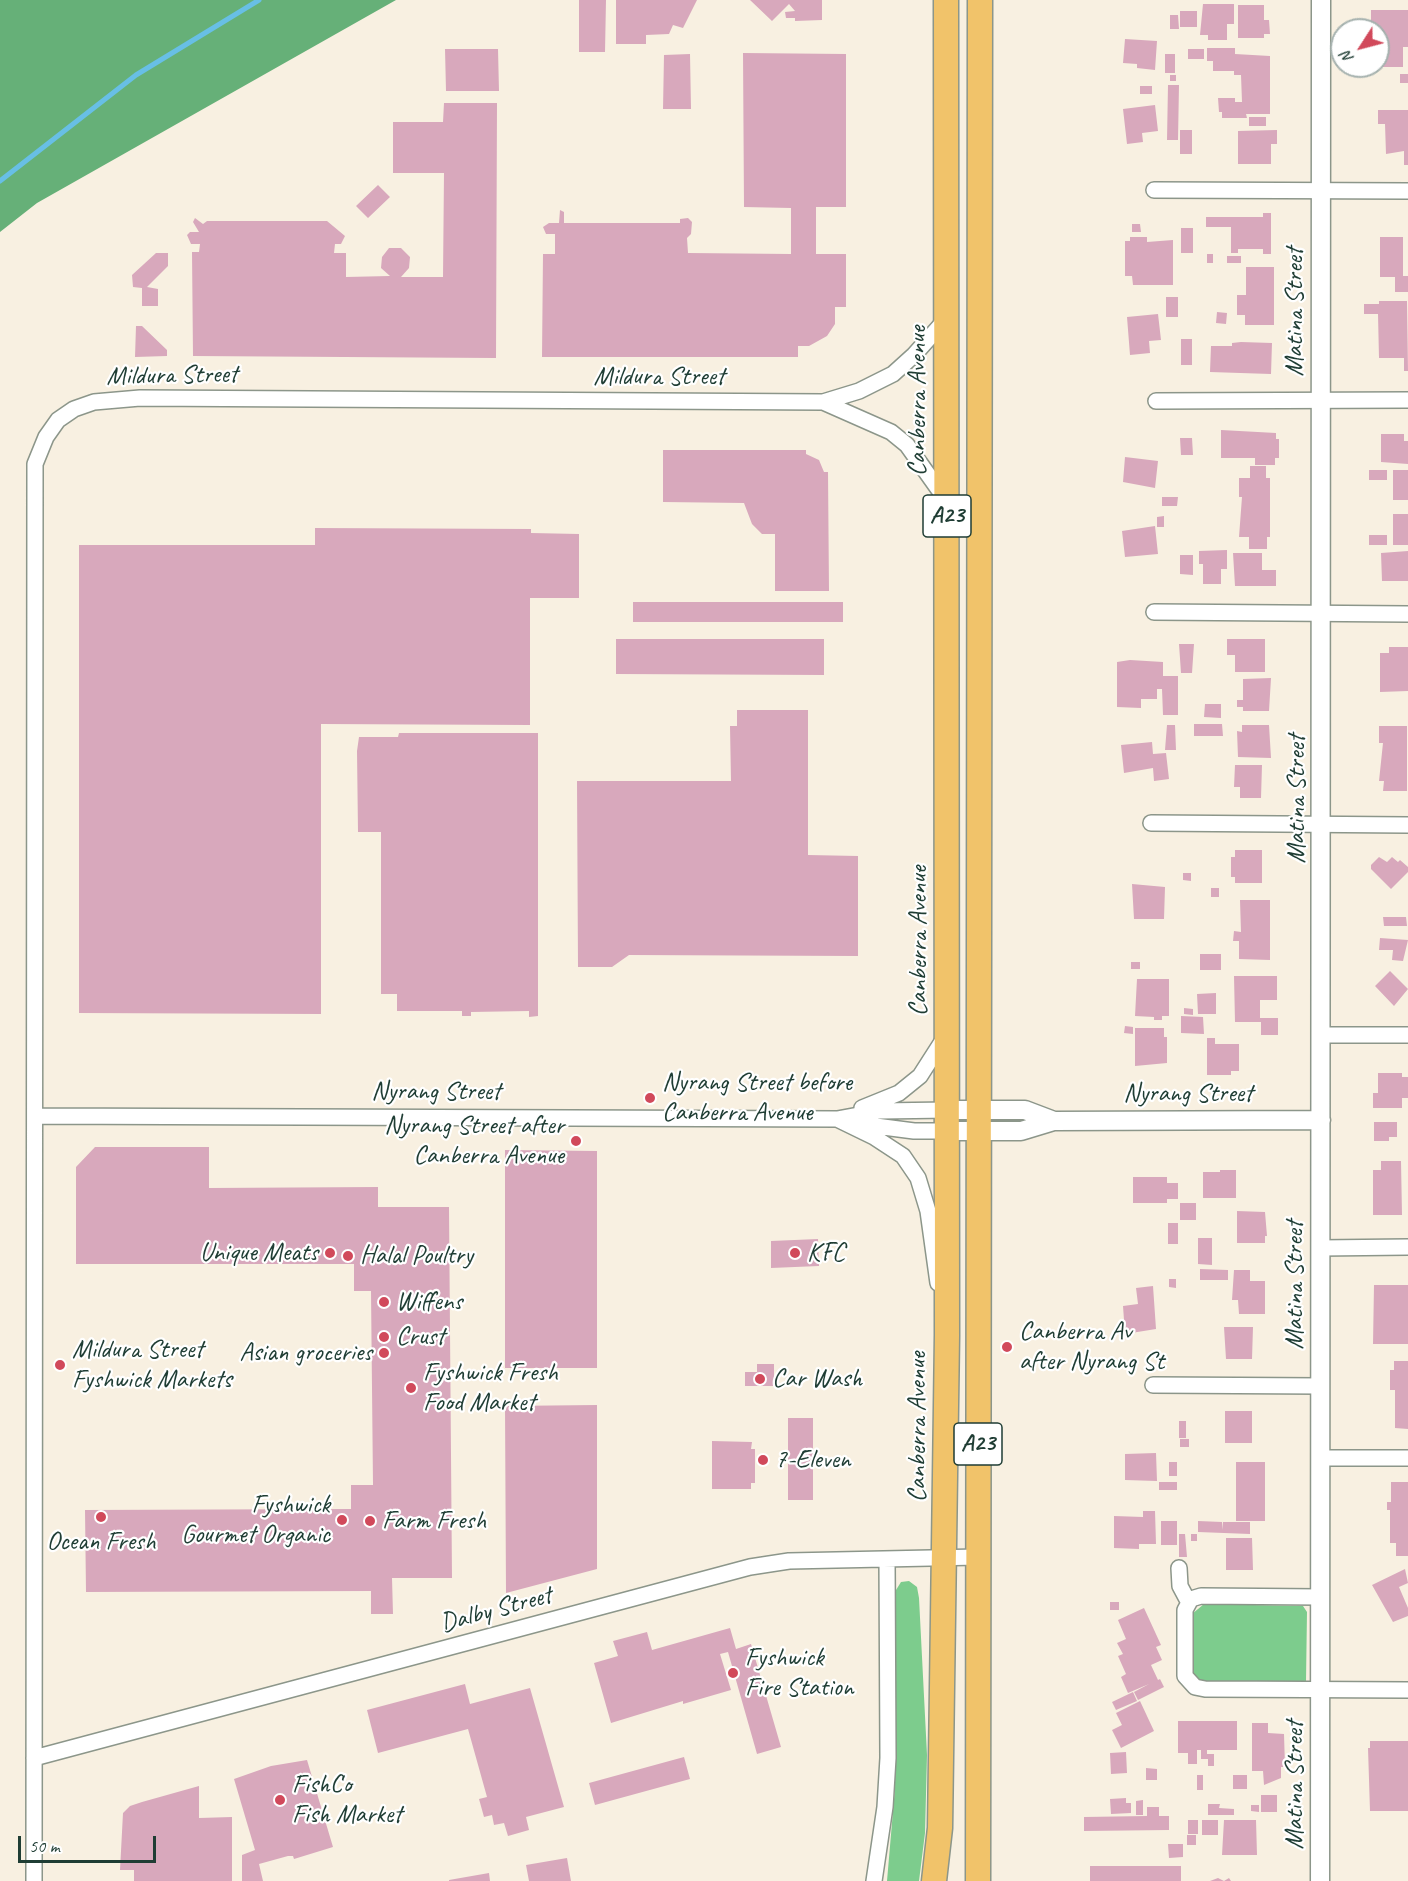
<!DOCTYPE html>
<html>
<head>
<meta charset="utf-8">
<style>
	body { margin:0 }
	#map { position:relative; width:1408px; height:1881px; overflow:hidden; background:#f8f0e1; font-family:Caveat,sans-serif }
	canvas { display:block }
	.north { position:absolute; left:1330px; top:18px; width:60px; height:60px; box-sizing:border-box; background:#fff; border:2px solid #a5b1ae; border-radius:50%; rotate:234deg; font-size:16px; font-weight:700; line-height:24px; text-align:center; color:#1f3d34 }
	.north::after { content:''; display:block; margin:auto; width:21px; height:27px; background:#d1495b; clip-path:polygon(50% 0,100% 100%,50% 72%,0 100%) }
	.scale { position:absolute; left:18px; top:1836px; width:138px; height:27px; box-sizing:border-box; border:3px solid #1f3d34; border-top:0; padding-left:8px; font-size:18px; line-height:21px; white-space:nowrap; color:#1f3d34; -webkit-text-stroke:4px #fff; paint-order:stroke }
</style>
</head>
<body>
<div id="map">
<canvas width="1408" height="1881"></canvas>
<div class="north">N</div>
<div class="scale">50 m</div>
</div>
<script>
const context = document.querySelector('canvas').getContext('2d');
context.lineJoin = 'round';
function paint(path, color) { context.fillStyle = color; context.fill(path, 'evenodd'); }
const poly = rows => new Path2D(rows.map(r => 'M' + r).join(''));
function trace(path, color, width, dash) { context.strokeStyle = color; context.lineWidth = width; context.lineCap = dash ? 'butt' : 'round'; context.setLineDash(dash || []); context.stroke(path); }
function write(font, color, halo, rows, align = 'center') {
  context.font = font + ' Caveat,sans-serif'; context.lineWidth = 4.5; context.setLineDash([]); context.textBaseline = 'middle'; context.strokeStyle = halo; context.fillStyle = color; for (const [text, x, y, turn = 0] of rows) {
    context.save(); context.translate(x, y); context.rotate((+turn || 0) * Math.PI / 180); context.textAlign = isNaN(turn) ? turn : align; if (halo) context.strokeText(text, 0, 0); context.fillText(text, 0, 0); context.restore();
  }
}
paint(poly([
	[909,1581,917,1587,919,1598,927,1755,925,1833,919,1881,887,1881,895,1788,896,1590,901,1582],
	[1204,1604,1303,1606,1307,1612,1306,1681,1202,1682,1194,1678,1191,1670,1192,1614]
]), '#7dcc8d');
paint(poly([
	[0,0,396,0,37,203,0,232]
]), '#66b078');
trace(poly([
	[0,181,136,75,259,0]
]), '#68bfe5', 5);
paint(poly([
	[579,0,606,0,605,52,579,52],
	[616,0,697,0,683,28,673,25,669,34,646,35,646,44,616,44],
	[750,0,822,0,822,20,795,21,795,18,786,18,785,12,795,11,789,4,772,21],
	[1203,4,1234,4,1234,24,1227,24,1227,40,1208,40,1208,35,1200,35],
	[1238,5,1264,5,1264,20,1269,20,1270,34,1264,34,1264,38,1238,38],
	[1371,10,1408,10,1408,47,1403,47,1403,67,1378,67,1378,30,1371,30],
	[1180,11,1197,11,1197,27,1180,27],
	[1170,15,1178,15,1179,29,1170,29],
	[1125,39,1157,41,1155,70,1137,68,1137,64,1123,63],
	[1207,48,1235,48,1235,54,1270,56,1270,114,1246,114,1247,118,1222,118,1222,112,1219,112,1218,98,1235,98,1235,102,1242,102,1241,75,1234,75,1234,71,1213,71,1213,61,1207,61],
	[445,49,498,49,499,91,446,91],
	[1188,49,1204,49,1204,59,1188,59],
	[743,53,846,54,846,207,816,207,816,254,846,254,846,307,835,307,835,324,827,336,809,346,798,346,798,357,542,357,543,254,555,254,555,234,546,234,543,227,549,223,559,223,560,210,564,212,564,223,680,223,680,219,688,218,692,222,691,234,687,238,688,253,791,254,791,208,744,207],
	[690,54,691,109,663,109,664,55],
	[1165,54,1175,54,1175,73,1165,73],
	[1400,74,1408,74,1408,83,1400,83],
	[1170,75,1176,75,1176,81,1170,81],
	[1168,85,1179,85,1178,140,1167,140],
	[1140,86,1152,86,1152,94,1140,94],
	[444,103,497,103,496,358,193,356,192,252,199,252,200,244,191,244,187,235,190,232,199,232,193,222,195,218,203,224,207,221,327,221,345,236,341,244,335,244,334,253,346,253,346,277,390,276,381,268,382,257,389,248,401,248,410,257,409,268,401,277,443,277,444,173,393,173,393,122,443,122],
	[1155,105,1158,131,1142,133,1143,142,1127,144,1123,109],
	[1378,110,1408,110,1408,165,1404,165,1404,151,1386,154,1385,124,1378,124],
	[1249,117,1266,117,1266,126,1249,126],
	[1180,130,1192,130,1192,154,1180,154],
	[1277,130,1277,144,1271,144,1271,164,1238,164,1238,131],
	[378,185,390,197,368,218,356,206],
	[1263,213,1271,213,1271,254,1263,254,1263,249,1238,249,1238,253,1231,253,1231,227,1206,227,1206,217,1263,217],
	[1132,224,1140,224,1141,232,1132,232],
	[1181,228,1193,228,1193,253,1181,253],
	[1130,237,1147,237,1147,242,1173,240,1173,285,1133,285,1132,276,1125,276,1125,241,1130,241],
	[1380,237,1403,237,1403,276,1408,276,1408,292,1395,292,1395,277,1380,277],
	[156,253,168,253,168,266,147,287,158,289,158,306,142,306,142,288,133,287,132,275],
	[1207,254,1213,254,1213,263,1207,263],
	[1227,256,1241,256,1241,263,1227,263],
	[1246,267,1274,267,1274,325,1245,325,1245,315,1237,315,1237,295,1246,295],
	[1166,297,1178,297,1178,317,1166,317],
	[1379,301,1407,301,1408,371,1404,371,1404,358,1379,358,1378,314,1364,314,1364,304,1379,304],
	[1217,312,1227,313,1226,324,1216,323],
	[1158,314,1161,340,1149,341,1150,353,1130,355,1127,317],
	[136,326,142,326,167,350,167,356,135,357],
	[1181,339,1192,339,1192,365,1181,365],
	[1241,342,1272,343,1271,374,1210,372,1211,346,1232,346,1232,343],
	[1221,430,1276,433,1276,439,1279,439,1279,458,1275,458,1275,465,1255,465,1255,458,1221,458],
	[1381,434,1404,434,1404,441,1408,441,1408,464,1381,462],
	[1180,438,1192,438,1193,455,1181,455],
	[663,450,806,450,806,454,819,460,824,472,828,472,829,591,775,591,775,534,762,534,752,524,744,503,663,502],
	[1125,457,1158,461,1155,488,1123,482],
	[1250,466,1266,466,1266,478,1270,478,1270,537,1267,537,1267,549,1249,549,1249,537,1239,537,1242,497,1239,497,1239,478,1250,478],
	[1369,470,1387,470,1387,480,1369,480],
	[1393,470,1408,470,1408,500,1393,500],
	[1162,497,1178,497,1177,506,1162,506],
	[1393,514,1408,514,1408,545,1393,545],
	[1164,516,1164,527,1157,527,1157,517],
	[1155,526,1158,554,1125,557,1122,531],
	[315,528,531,529,531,533,579,534,579,598,530,598,530,725,321,724,321,1014,79,1013,79,545,315,545],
	[1369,535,1387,535,1387,545,1369,545],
	[1227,550,1227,569,1221,569,1221,584,1203,584,1203,564,1199,564,1199,551],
	[1408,551,1408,581,1382,581,1381,553],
	[1233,553,1262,553,1262,570,1276,570,1276,586,1235,586],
	[1180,555,1193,555,1193,575,1180,574],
	[633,602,843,602,843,622,633,622],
	[616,639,824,639,824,675,616,674],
	[1227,639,1265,639,1265,672,1235,672,1235,655,1227,655],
	[1179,644,1194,644,1192,673,1181,673],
	[1389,647,1408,647,1408,691,1380,692,1380,653,1389,653],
	[1130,660,1163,662,1163,676,1178,676,1178,715,1163,715,1162,689,1157,689,1157,699,1141,699,1141,708,1117,707,1117,662],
	[1271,678,1269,711,1243,711,1243,707,1237,707,1237,700,1243,700,1243,679],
	[1205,704,1221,704,1221,718,1204,717],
	[737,710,808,710,808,855,858,856,858,956,629,955,612,967,578,967,577,781,731,781,730,726,737,726],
	[1194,724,1222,724,1223,736,1194,736],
	[1167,725,1175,725,1176,750,1165,750],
	[1242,725,1269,725,1271,758,1238,757,1237,731,1242,732],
	[1379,726,1407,726,1407,791,1383,791,1384,781,1379,781,1383,743,1379,743],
	[399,733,538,733,538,1016,529,1017,529,1011,471,1012,471,1016,462,1016,462,1011,397,1011,397,994,381,994,381,832,358,832,357,751,359,737,398,737],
	[1152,742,1153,754,1166,753,1169,779,1154,781,1153,768,1124,773,1121,745],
	[1235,765,1262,765,1261,798,1240,798,1240,787,1234,787],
	[1235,850,1262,850,1262,883,1235,883,1235,877,1231,877,1231,857,1235,857],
	[1379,857,1387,862,1392,857,1398,862,1400,860,1408,867,1408,872,1391,889,1371,869,1371,865],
	[1183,873,1191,873,1191,881,1183,880],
	[1132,884,1165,887,1164,919,1134,919],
	[1211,888,1219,888,1219,897,1211,897],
	[1240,900,1270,900,1270,960,1239,959,1239,941,1233,941,1234,931,1241,932],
	[1383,917,1406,917,1407,926,1384,926],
	[1380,938,1408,940,1403,961,1392,960,1393,950,1379,950],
	[1200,954,1221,954,1221,970,1200,970],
	[1131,962,1140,962,1140,969,1131,969],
	[1390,971,1408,989,1394,1006,1375,986],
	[1234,976,1277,976,1277,1000,1260,1000,1260,1018,1278,1018,1278,1035,1261,1035,1261,1022,1235,1022],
	[1137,979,1169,979,1169,1016,1162,1016,1162,1020,1154,1020,1154,1017,1135,1016],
	[1216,993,1216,1014,1198,1014,1197,994],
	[1184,1008,1193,1009,1193,1015,1184,1014],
	[1181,1016,1203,1017,1204,1034,1181,1033],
	[1125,1026,1133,1027,1133,1034,1124,1033],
	[1135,1028,1164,1028,1164,1037,1167,1037,1167,1063,1135,1066],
	[1207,1038,1215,1038,1215,1044,1239,1044,1239,1071,1231,1071,1231,1075,1207,1075],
	[1378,1073,1402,1073,1402,1077,1408,1077,1408,1098,1402,1098,1402,1108,1373,1108,1373,1093,1378,1093],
	[1374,1122,1397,1122,1397,1137,1389,1137,1389,1141,1374,1141],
	[95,1147,209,1147,209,1188,378,1187,378,1207,449,1207,452,1578,392,1578,393,1614,371,1614,371,1591,86,1592,85,1510,351,1509,351,1485,373,1485,371,1291,354,1291,354,1264,76,1264,76,1167],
	[505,1150,597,1151,597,1368,505,1368],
	[1381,1161,1401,1161,1402,1215,1373,1215,1373,1170,1381,1170],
	[1220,1170,1236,1170,1236,1198,1203,1198,1203,1172,1220,1172],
	[1133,1177,1167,1177,1167,1183,1178,1183,1178,1199,1167,1199,1167,1203,1133,1203],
	[1180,1203,1196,1203,1196,1220,1180,1220],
	[1237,1211,1265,1212,1267,1236,1265,1236,1265,1243,1237,1243],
	[1168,1223,1178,1223,1178,1244,1168,1244],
	[1198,1238,1212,1238,1212,1265,1198,1264],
	[818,1239,819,1266,771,1268,771,1241],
	[1200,1269,1228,1270,1228,1280,1200,1280],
	[1234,1270,1250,1270,1250,1281,1265,1281,1265,1314,1239,1314,1238,1300,1232,1300],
	[1169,1279,1176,1279,1176,1288,1169,1287],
	[1374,1285,1408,1285,1408,1344,1373,1344],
	[1153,1286,1156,1329,1125,1334,1123,1306,1138,1304,1136,1288],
	[1224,1327,1253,1327,1252,1359,1226,1359],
	[1394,1361,1408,1361,1408,1429,1395,1428,1395,1390,1390,1390,1390,1370,1394,1370],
	[757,1364,774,1364,774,1386,745,1386,745,1372,757,1372],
	[597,1405,597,1569,506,1593,505,1406],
	[1225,1411,1252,1411,1252,1443,1225,1443],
	[788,1418,813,1418,813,1500,788,1500],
	[1179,1421,1186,1421,1186,1438,1179,1438],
	[1180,1439,1189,1439,1189,1447,1180,1447],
	[712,1441,752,1442,751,1449,755,1449,755,1483,751,1483,751,1489,712,1489],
	[1156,1453,1157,1481,1125,1480,1125,1454],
	[1169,1462,1177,1462,1177,1476,1169,1476],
	[1236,1462,1265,1462,1265,1521,1236,1521],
	[1159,1482,1177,1482,1177,1490,1159,1490],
	[1391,1482,1408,1482,1408,1556,1396,1556,1396,1543,1390,1543,1390,1510,1387,1510,1387,1502,1391,1502],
	[1143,1511,1155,1511,1156,1544,1139,1544,1139,1549,1114,1548,1114,1516,1143,1517],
	[1161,1521,1177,1521,1177,1545,1161,1545],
	[1198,1521,1222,1522,1223,1530,1223,1522,1250,1522,1250,1534,1198,1532],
	[1179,1534,1185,1534,1187,1557,1179,1557],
	[1191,1534,1197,1534,1197,1541,1191,1541],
	[1226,1538,1252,1538,1253,1570,1226,1570],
	[1405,1569,1408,1583,1399,1587,1408,1608,1408,1616,1393,1622,1372,1585],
	[1110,1602,1119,1602,1119,1610,1110,1610],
	[1144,1608,1161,1645,1156,1647,1162,1660,1151,1665,1158,1680,1160,1679,1164,1687,1138,1700,1134,1692,1149,1684,1128,1693,1121,1677,1126,1674,1118,1656,1123,1654,1117,1643,1126,1639,1118,1620],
	[730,1628,736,1649,751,1644,781,1747,757,1754,728,1652,720,1654,731,1690,683,1704,683,1701,611,1723,594,1663,618,1656,613,1641,647,1632,652,1650],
	[465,1684,470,1704,530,1688,564,1807,526,1817,529,1830,508,1836,504,1823,494,1825,492,1815,484,1817,479,1799,487,1797,468,1729,378,1753,367,1710],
	[1133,1692,1137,1701,1116,1710,1112,1702],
	[1140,1701,1154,1731,1121,1748,1112,1730,1122,1725,1116,1713],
	[1178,1721,1237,1721,1237,1750,1207,1750,1207,1754,1214,1754,1214,1766,1208,1766,1208,1759,1201,1759,1201,1750,1197,1750,1197,1764,1188,1764,1188,1753,1178,1753],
	[1252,1723,1268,1723,1268,1733,1284,1734,1285,1767,1281,1767,1281,1778,1264,1785,1263,1771,1252,1771],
	[1370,1741,1408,1741,1408,1811,1370,1811,1368,1748,1370,1748],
	[1126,1752,1127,1773,1111,1774,1110,1753],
	[684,1757,690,1779,595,1805,589,1783],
	[307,1760,333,1847,294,1859,293,1856,288,1856,259,1864,263,1881,242,1881,242,1855,255,1850,234,1779,271,1766],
	[1146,1768,1157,1769,1157,1780,1146,1780],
	[1197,1775,1203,1775,1203,1790,1197,1790],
	[1233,1775,1247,1775,1247,1789,1233,1789],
	[199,1786,199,1818,232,1817,232,1881,134,1881,134,1870,120,1870,123,1813,130,1806,142,1802],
	[1261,1795,1277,1795,1277,1812,1261,1812],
	[1126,1798,1126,1803,1131,1803,1131,1813,1111,1814,1110,1799],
	[1143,1800,1143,1815,1136,1815,1136,1801],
	[1208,1804,1220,1804,1219,1808,1234,1809,1234,1815,1208,1815],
	[1251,1805,1259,1805,1259,1812,1251,1811],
	[1147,1807,1159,1807,1159,1816,1169,1816,1169,1830,1084,1831,1084,1817,1147,1816],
	[1188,1820,1198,1820,1198,1834,1188,1834],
	[1202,1820,1218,1820,1218,1835,1202,1835],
	[1224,1820,1256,1820,1257,1855,1222,1855],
	[1187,1835,1196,1835,1196,1845,1187,1845],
	[1168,1844,1183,1844,1183,1857,1169,1858],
	[567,1858,571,1881,529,1881,526,1865],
	[1090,1866,1181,1866,1181,1881,1090,1881],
	[489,1873,490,1881,449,1881,449,1880],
	[1218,1878,1224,1881,1229,1878,1231,1881,1210,1881]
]), '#d8a8bc');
const minor = poly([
	[1154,190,1408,191],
	[1156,401,1408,400],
	[823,402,891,432,907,445,944,497],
	[1154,612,1408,614],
	[1151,823,1408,825],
	[1321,1035,1408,1035],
	[862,1108,899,1093,920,1076,945,1037],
	[35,1116,837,1119,880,1111,948,1110],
	[837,1119,874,1137,903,1156,918,1178,928,1211,938,1283],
	[860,1124,914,1131,948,1131],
	[1320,1248,1408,1247],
	[1153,1385,1321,1386],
	[1320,1458,1408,1458],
	[1179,1568,1180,1586,1188,1601],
	[1320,1597,1201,1596,1191,1599,1185,1610,1185,1676,1195,1687,1205,1689,1408,1690],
	[34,1758,750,1567,789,1561,978,1557],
	[34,1881,35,464,46,437,58,420,74,409,94,402,140,398,823,402,859,391,893,374,914,355,947,318],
	[874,1881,885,1807,888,1758,887,1559]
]);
const tertiary = poly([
	[948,1110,1025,1110,1054,1121],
	[948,1131,1021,1131,1054,1121,1321,1120],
	[1320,1881,1321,0]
]);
const trunk = poly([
	[934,1881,940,1828,947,1335,946,0],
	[978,1881,980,0]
]);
trace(minor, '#8c968a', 18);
trace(tertiary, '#8c968a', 21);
trace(trunk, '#8c968a', 27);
trace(minor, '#fff', 15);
trace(tertiary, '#fff', 18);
trace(trunk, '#f1c36a', 24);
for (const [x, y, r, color] of [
	[650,1098,6,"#d1495b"],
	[576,1141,6,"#d1495b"],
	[330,1253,6,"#d1495b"],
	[795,1253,6,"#d1495b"],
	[348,1256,6,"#d1495b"],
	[384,1302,6,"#d1495b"],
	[384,1337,6,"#d1495b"],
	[1007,1347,6,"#d1495b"],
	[384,1353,6,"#d1495b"],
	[60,1365,6,"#d1495b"],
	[760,1379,6,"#d1495b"],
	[411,1388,6,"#d1495b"],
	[763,1460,6,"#d1495b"],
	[101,1517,6,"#d1495b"],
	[342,1520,6,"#d1495b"],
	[370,1521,6,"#d1495b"],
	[733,1673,6,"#d1495b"],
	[280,1800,6,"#d1495b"]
]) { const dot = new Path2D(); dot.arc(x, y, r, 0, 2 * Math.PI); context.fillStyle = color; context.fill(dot); trace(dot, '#fff', 2); }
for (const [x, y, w] of [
	[947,516,48],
	[978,1444,48]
]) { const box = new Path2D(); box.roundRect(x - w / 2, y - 21, w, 42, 4.5); context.fillStyle = '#fff'; context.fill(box); trace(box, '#1f3d34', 1.5); }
write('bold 24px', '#1f3d34', null, [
	["A23",947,516],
	["A23",978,1444]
]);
write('26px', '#1f3d34', '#fff', [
	["Matina Street",1295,312,-90],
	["Mildura Street",172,376,-1],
	["Mildura Street",659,377],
	["Canberra Avenue",918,401,-90],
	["Matina Street",1297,799,-90],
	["Canberra Avenue",919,941,-90],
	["Nyrang Street",436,1092],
	["Nyrang Street",1188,1094],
	["Matina Street",1295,1285,-90],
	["Canberra Avenue",918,1427,-90],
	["Dalby Street",496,1610,-15],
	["Matina Street",1295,1785,-90]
]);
write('26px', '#1f3d34', '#fff', [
	["Nyrang Street before",662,1083],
	["Canberra Avenue",662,1113],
	["Nyrang Street after",564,1126,"right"],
	["Canberra Avenue",564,1156,"right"],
	["Unique Meats",318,1253,"right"],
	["KFC",807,1253],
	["Halal Poultry",360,1256],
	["Wiffens",396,1302],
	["Canberra Av",1019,1332],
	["after Nyrang St",1019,1362],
	["Crust",396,1337],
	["Mildura Street",72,1350],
	["Fyshwick Markets",72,1380],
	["Asian groceries",372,1353,"right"],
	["Fyshwick Fresh",423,1373],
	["Food Market",423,1403],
	["Car Wash",772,1379],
	["7-Eleven",775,1460],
	["Fyshwick",330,1505,"right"],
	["Gourmet Organic",330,1535,"right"],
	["Farm Fresh",382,1521],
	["Ocean Fresh",101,1542,"center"],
	["Fyshwick",745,1658],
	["Fire Station",745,1688],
	["FishCo",292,1785],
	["Fish Market",292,1815]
], 'left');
</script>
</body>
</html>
